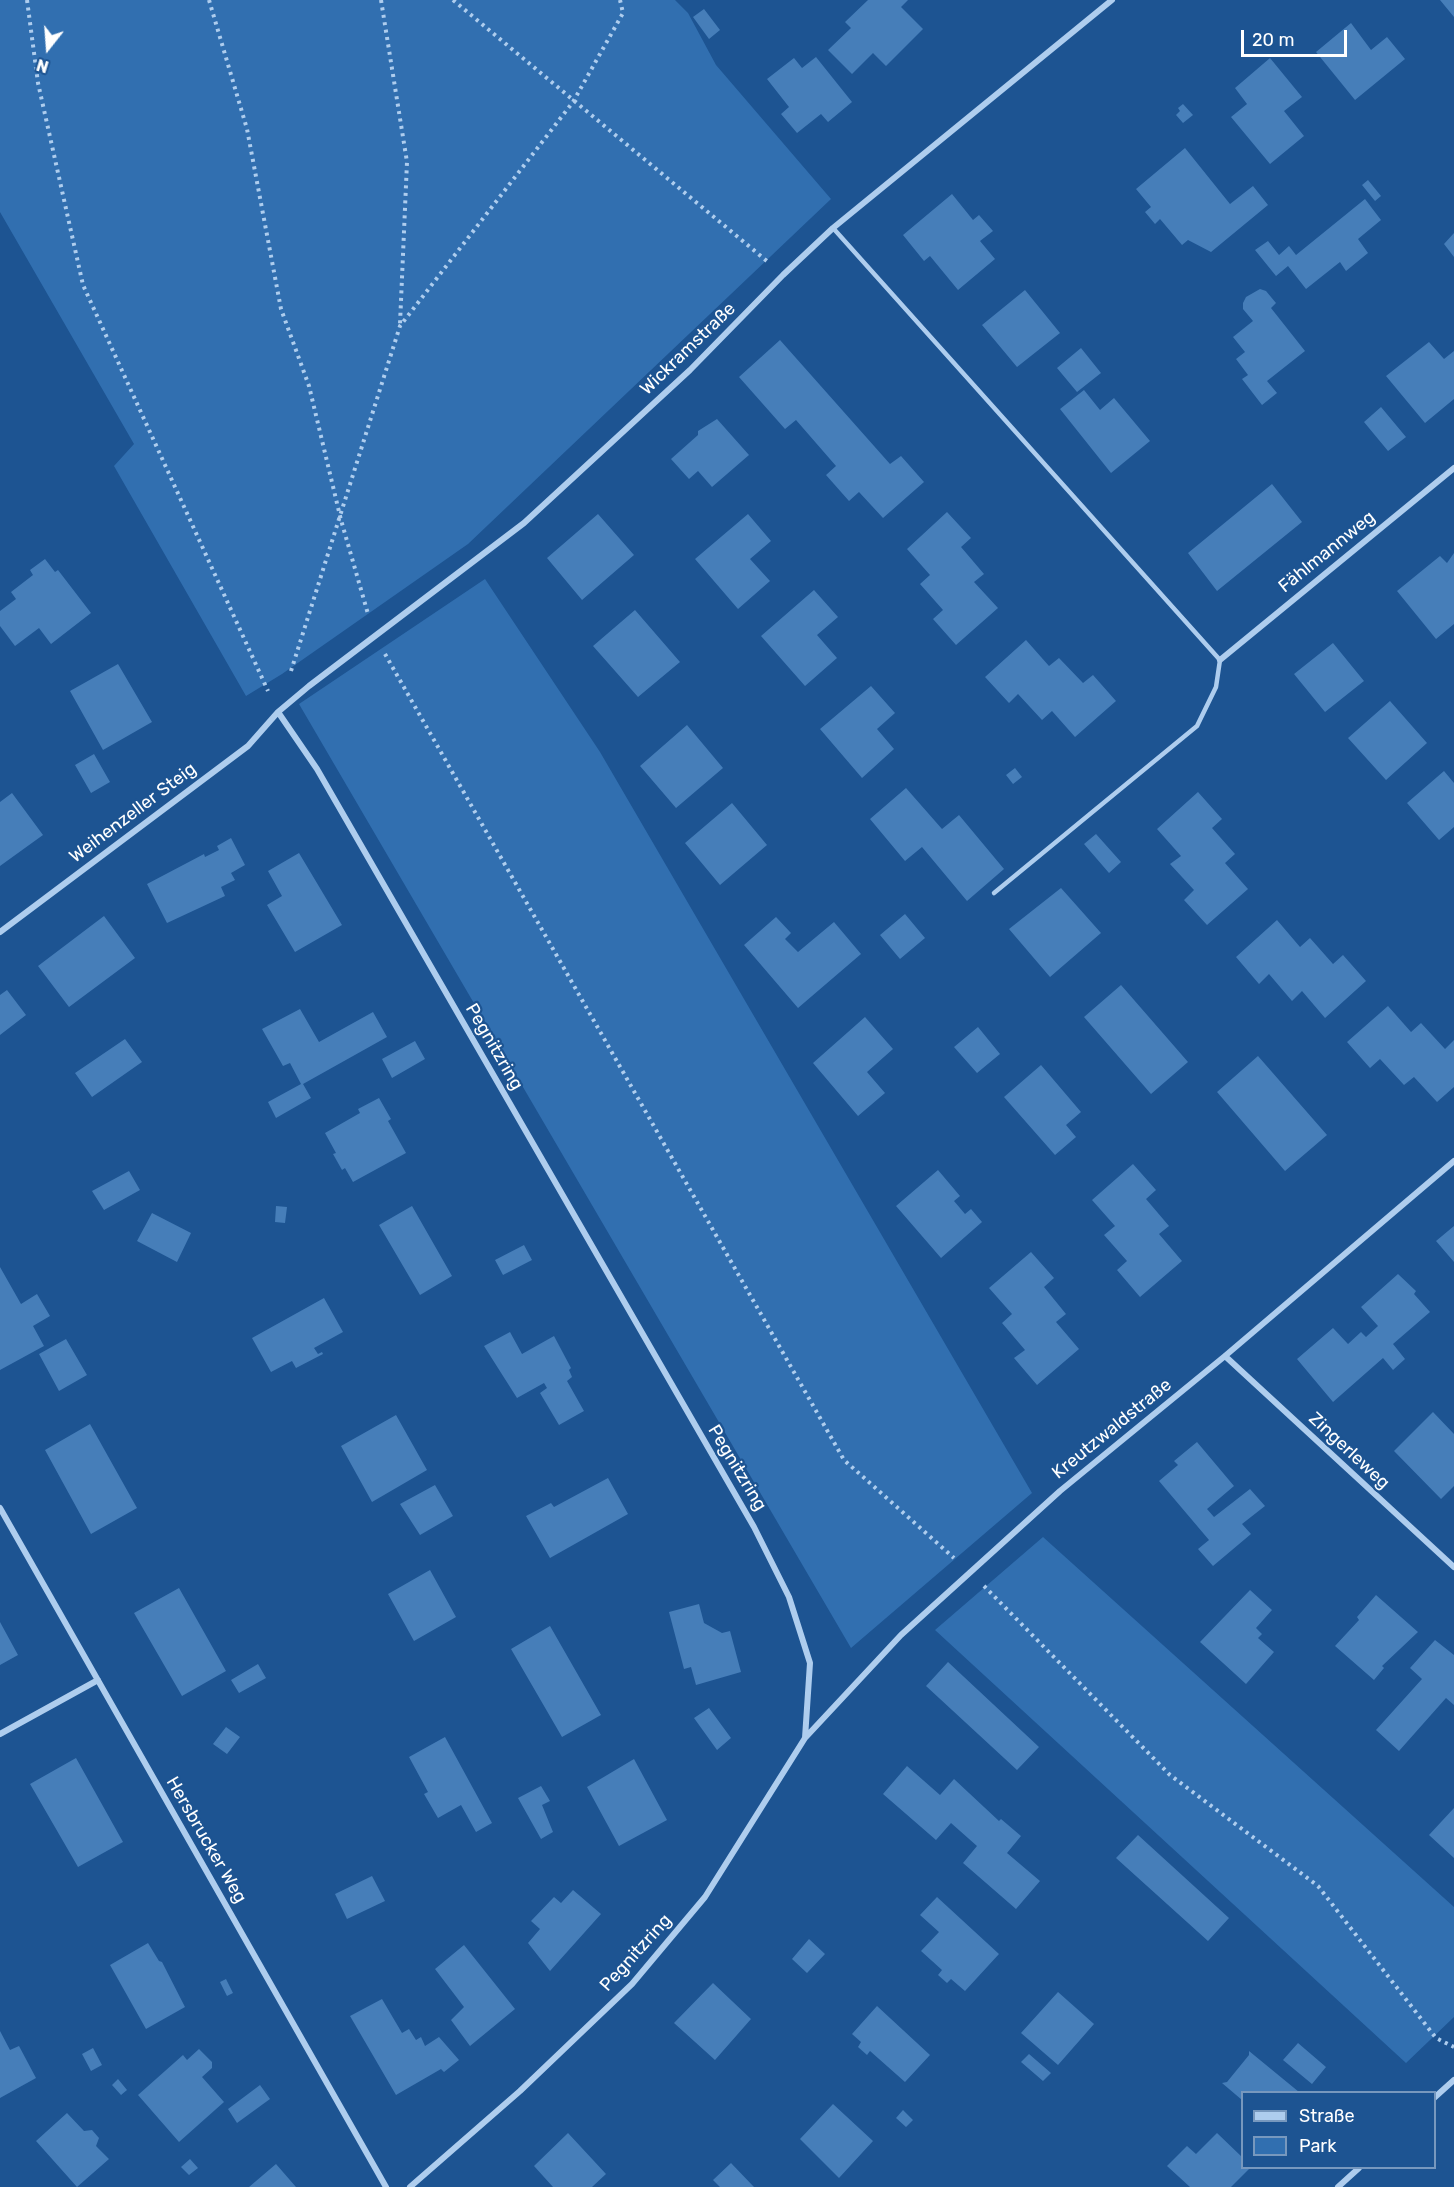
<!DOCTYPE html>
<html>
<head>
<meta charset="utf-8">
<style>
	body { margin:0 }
	#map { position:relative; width:1454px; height:2187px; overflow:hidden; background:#1d5492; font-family:Rubik,sans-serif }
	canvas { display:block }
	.legend { position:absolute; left:1241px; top:2091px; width:195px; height:78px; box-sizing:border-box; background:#1d5492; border:2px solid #7798be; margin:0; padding:8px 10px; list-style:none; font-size:18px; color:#fff }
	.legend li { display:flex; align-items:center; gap:12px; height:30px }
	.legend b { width:30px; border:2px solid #7798be }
	.north { position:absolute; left:18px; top:18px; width:60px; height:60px; -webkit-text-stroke:4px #1d5492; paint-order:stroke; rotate:197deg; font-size:16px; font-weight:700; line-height:24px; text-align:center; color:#fff }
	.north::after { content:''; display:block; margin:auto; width:21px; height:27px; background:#fff; clip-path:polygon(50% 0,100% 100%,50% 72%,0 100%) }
	.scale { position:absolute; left:1241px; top:30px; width:106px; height:27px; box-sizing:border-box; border:3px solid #fff; border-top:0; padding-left:8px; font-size:18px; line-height:21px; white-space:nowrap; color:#fff; -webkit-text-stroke:4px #1d5492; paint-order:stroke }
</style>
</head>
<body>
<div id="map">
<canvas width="1454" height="2187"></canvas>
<ul class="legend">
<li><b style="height:8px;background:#aecdee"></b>Straße</li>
<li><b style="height:16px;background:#316fb0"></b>Park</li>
</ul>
<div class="north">N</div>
<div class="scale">20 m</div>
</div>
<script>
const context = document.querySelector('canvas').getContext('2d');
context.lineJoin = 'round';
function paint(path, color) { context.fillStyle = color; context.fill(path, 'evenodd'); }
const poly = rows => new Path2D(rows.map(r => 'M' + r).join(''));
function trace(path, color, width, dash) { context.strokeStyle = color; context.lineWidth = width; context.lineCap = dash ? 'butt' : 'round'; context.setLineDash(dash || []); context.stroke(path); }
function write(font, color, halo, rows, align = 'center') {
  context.font = font + ' Rubik,sans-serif'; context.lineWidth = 4.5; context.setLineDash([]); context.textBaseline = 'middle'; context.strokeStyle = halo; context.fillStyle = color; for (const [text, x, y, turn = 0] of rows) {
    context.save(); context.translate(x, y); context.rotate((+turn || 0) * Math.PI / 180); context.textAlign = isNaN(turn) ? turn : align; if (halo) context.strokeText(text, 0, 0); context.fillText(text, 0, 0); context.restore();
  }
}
paint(poly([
	[0,0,675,0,688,13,716,65,831,199,468,544,282,674,246,696,114,466,134,444,0,212],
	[485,579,600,752,1032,1493,851,1648,299,704],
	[1043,1537,1454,1907,1454,2017,1406,2063,935,1630]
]), '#316fb0');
paint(poly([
	[868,0,908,0,901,7,923,29,886,66,873,53,852,74,828,50,851,28,845,22],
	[1440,0,1454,0,1454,17],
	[704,9,720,30,709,39,693,17],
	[1351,23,1371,50,1387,37,1405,59,1355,100,1316,52],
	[816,57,852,102,828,122,821,114,797,133,781,114,789,107,767,79,794,58,802,68],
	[1270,58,1302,97,1284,111,1304,136,1270,164,1231,117,1247,104,1235,88],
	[1183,104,1193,115,1183,123,1176,115,1180,111,1178,108],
	[1185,148,1230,204,1253,186,1268,205,1211,252,1188,240,1182,245,1160,219,1155,224,1145,212,1151,207,1136,189],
	[1368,180,1381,196,1375,201,1362,185],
	[952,194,973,220,979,215,993,231,980,241,995,259,958,290,930,256,924,261,903,235],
	[1365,199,1381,220,1358,239,1368,253,1346,271,1340,262,1306,289,1288,266,1276,276,1255,250,1268,241,1279,255,1289,246,1296,255],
	[1454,233,1454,257,1444,244],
	[1260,289,1266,291,1276,303,1271,308,1305,351,1267,381,1277,393,1262,405,1242,379,1248,375,1236,359,1245,352,1233,337,1253,321,1243,309,1243,303,1246,297],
	[1025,290,1060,333,1017,367,982,325],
	[780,340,890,464,901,456,924,482,883,518,859,492,849,501,826,475,836,466,796,420,785,429,739,377],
	[1429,342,1444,359,1454,351,1454,399,1425,423,1386,376],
	[1081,348,1101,373,1077,392,1057,368],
	[1084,390,1100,410,1114,398,1150,441,1111,473,1060,409],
	[1381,407,1406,437,1388,451,1364,422],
	[717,419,749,455,712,487,698,471,689,479,671,459,698,435,698,431],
	[1272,484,1302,522,1217,591,1188,553],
	[947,512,971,538,961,547,984,574,974,582,998,608,956,645,933,619,943,610,920,584,930,575,907,549],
	[598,514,634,555,582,600,547,558],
	[748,514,771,541,750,559,770,581,738,609,695,559],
	[1454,553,1454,624,1436,639,1397,591,1440,556,1447,563],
	[45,559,55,572,58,570,91,613,51,644,39,628,15,646,0,626,0,611,16,599,11,592,33,575,30,570],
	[814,590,838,617,817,635,837,658,805,686,761,636],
	[635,610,680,662,638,697,593,646],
	[1026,640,1049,666,1059,658,1083,683,1093,675,1116,701,1075,737,1052,711,1042,720,1018,694,1009,703,985,677],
	[1333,643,1364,681,1325,712,1294,674],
	[118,664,152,722,103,750,70,691],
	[871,686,895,713,877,729,894,749,862,778,820,729],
	[1390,701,1427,743,1386,780,1348,738],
	[687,725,723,768,676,808,640,766],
	[94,754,110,782,91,793,75,765],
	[1015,768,1022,777,1013,784,1006,775],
	[1444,771,1454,783,1454,827,1439,840,1407,803],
	[906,788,942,829,959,815,1004,869,967,901,922,847,905,861,870,819],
	[1198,792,1222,819,1212,828,1235,854,1225,863,1248,889,1207,925,1184,900,1194,890,1170,864,1181,856,1157,829],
	[12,793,43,835,0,866,0,802],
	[732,803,767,845,720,885,685,843],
	[1096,834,1121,862,1109,873,1084,844],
	[231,838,245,865,231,873,235,880,221,887,225,896,167,923,147,884,204,854,205,857,219,850,217,846],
	[299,853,342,925,295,952,267,905,282,896,268,871],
	[1061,888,1101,933,1050,977,1009,929],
	[905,914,925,938,900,959,880,935],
	[104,916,135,958,69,1007,38,966],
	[776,917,791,933,785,939,798,952,834,922,861,954,798,1008,744,945],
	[1277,920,1300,947,1310,938,1333,964,1343,955,1366,981,1325,1018,1302,991,1292,1001,1269,974,1259,984,1236,957],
	[1121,985,1188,1062,1151,1094,1084,1017],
	[7,990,26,1015,0,1035,0,995],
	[1388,1006,1411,1032,1421,1023,1445,1049,1454,1040,1454,1087,1437,1102,1414,1077,1404,1085,1380,1059,1370,1068,1347,1042],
	[300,1009,319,1042,373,1012,387,1037,303,1084,311,1098,276,1118,268,1102,301,1084,290,1063,283,1066,262,1029],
	[865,1017,893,1049,867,1072,885,1093,858,1116,813,1063],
	[978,1027,1000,1054,977,1073,954,1047],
	[125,1039,142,1062,92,1097,75,1073],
	[415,1041,425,1059,392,1078,382,1059],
	[1258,1056,1327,1135,1285,1171,1217,1092],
	[1041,1065,1081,1112,1066,1125,1076,1137,1055,1155,1004,1097],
	[379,1098,391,1119,388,1121,406,1153,353,1182,345,1168,342,1170,333,1154,336,1153,325,1133,360,1113,358,1109],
	[1133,1164,1156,1190,1146,1199,1169,1226,1159,1234,1182,1261,1140,1297,1117,1270,1127,1261,1104,1235,1115,1226,1092,1200],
	[938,1170,960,1196,954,1201,965,1214,971,1209,982,1222,941,1258,896,1206],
	[129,1171,140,1190,104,1210,92,1191],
	[276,1206,287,1207,285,1223,275,1222],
	[412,1206,452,1276,420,1295,379,1225],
	[152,1213,191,1233,177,1262,137,1241],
	[1454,1226,1454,1262,1436,1241],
	[524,1245,532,1260,503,1275,495,1260],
	[1031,1252,1054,1278,1044,1287,1066,1314,1056,1322,1079,1349,1037,1385,1014,1358,1025,1350,1002,1323,1012,1314,989,1288],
	[0,1267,21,1304,37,1294,50,1316,33,1326,44,1346,0,1370],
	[1398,1274,1416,1291,1414,1294,1430,1312,1393,1344,1405,1359,1393,1370,1383,1358,1333,1402,1297,1359,1333,1328,1348,1344,1361,1332,1366,1337,1378,1326,1361,1307],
	[324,1298,343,1332,314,1348,318,1354,322,1352,323,1354,296,1368,292,1361,271,1372,252,1338],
	[510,1332,522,1354,554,1336,571,1368,569,1370,572,1377,567,1381,584,1411,559,1425,540,1393,547,1388,544,1383,517,1398,484,1346],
	[66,1339,87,1375,59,1391,39,1354],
	[1433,1412,1454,1434,1454,1486,1441,1499,1394,1451],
	[396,1415,427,1470,372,1502,341,1446],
	[90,1424,137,1508,91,1534,45,1450],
	[1197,1442,1234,1486,1207,1509,1214,1517,1250,1489,1265,1506,1242,1524,1251,1534,1213,1566,1198,1549,1209,1540,1159,1481,1178,1465,1174,1461],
	[608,1478,628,1514,550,1558,526,1516,551,1503,554,1507],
	[435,1485,453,1516,420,1535,400,1504],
	[430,1570,456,1617,414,1641,388,1594],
	[179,1588,226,1671,182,1696,134,1613],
	[1250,1590,1272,1610,1256,1628,1262,1634,1258,1638,1274,1652,1246,1684,1200,1642],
	[1376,1595,1418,1632,1382,1666,1384,1668,1374,1680,1335,1646,1359,1620,1357,1617],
	[699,1604,704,1623,722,1633,730,1631,741,1672,696,1685,691,1667,684,1669,669,1612],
	[0,1622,18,1655,0,1665],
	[550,1626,601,1715,562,1737,511,1649],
	[1435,1640,1454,1655,1454,1705,1446,1698,1399,1751,1376,1730,1422,1679,1410,1668],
	[948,1662,1039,1747,1017,1770,926,1686],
	[258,1664,266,1678,239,1693,231,1680],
	[709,1708,731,1738,717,1750,694,1718],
	[226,1727,240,1737,227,1754,213,1744],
	[445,1737,492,1823,476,1832,461,1805,438,1818,424,1794,428,1792,409,1757],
	[76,1758,123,1842,78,1867,30,1784],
	[634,1759,667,1820,619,1846,587,1787],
	[907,1766,940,1795,954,1779,999,1821,1001,1819,1021,1836,1007,1853,1040,1881,1016,1909,963,1863,977,1846,951,1823,936,1840,883,1794],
	[541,1786,550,1801,542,1805,553,1832,541,1839,518,1798],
	[1454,1808,1454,1858,1429,1835],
	[1138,1835,1229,1918,1208,1941,1116,1858],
	[372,1876,385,1901,347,1919,335,1894],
	[573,1890,601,1914,550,1971,528,1943,540,1929,531,1921,554,1897,561,1903],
	[937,1897,999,1954,965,1991,951,1979,947,1983,938,1975,942,1970,921,1951,939,1932,920,1915],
	[809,1939,825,1954,807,1973,792,1959],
	[148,1943,159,1961,162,1962,185,2007,146,2029,110,1965],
	[464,1945,515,2009,470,2046,451,2020,464,2007,435,1969],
	[226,1979,233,1993,227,1996,220,1982],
	[713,1983,751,2019,715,2060,674,2023],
	[1058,1992,1094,2024,1058,2065,1021,2033],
	[382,1999,402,2033,409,2029,416,2040,421,2037,425,2046,439,2037,459,2060,444,2072,441,2069,396,2095,350,2016],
	[877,2006,930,2055,905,2082,870,2051,867,2055,858,2047,861,2042,852,2034],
	[0,2031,10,2050,19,2046,36,2078,0,2098],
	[1298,2043,1326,2067,1312,2084,1283,2060],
	[93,2048,102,2065,91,2071,82,2054],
	[199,2049,212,2062,212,2068,202,2077,224,2102,179,2142,138,2095,183,2055,187,2060],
	[1249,2051,1299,2092,1242,2092,1242,2100,1222,2083,1227,2082,1249,2055],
	[1029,2054,1051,2073,1043,2081,1021,2062],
	[118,2079,127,2090,121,2095,112,2085],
	[260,2085,270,2099,237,2123,228,2109],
	[833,2104,873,2141,839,2178,800,2139],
	[903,2110,913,2120,906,2127,896,2118],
	[67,2113,84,2131,92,2130,99,2138,96,2146,109,2159,77,2187,36,2141],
	[568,2133,606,2174,592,2187,553,2187,534,2166],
	[1217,2133,1242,2157,1242,2168,1250,2168,1231,2187,1190,2187,1167,2166,1187,2146,1196,2154],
	[190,2159,198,2168,189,2175,181,2167],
	[731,2163,754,2187,720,2187,713,2180],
	[276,2164,296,2187,249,2187]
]), '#467eb9');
trace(poly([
	[27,0,38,83,83,285,268,691],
	[209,0,247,129,281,309,309,386,341,520,368,614],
	[381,0,407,162,400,324],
	[453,0,768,262],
	[385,654,844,1460,954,1558],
	[291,671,400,326,573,102,623,13,620,0],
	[984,1586,1170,1775,1318,1886,1436,2038,1454,2047]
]), '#aecdee', 4, [3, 4.5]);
trace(poly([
	[833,228,1220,660,1216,687,1197,726,994,893]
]), '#aecdee', 4.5);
trace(poly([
	[1220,660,1454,468],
	[278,712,317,769,754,1527,789,1597,810,1663,805,1738,705,1897,632,1984,520,2091,410,2187],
	[0,932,248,746,278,712,309,686,524,523,690,370,783,275,833,228,1112,0],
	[1225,1356,1454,1567],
	[0,1508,386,2187],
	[0,1734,98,1680],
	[805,1738,901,1635,1060,1491,1225,1356,1454,1161],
	[1434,2098,1454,2080],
	[1338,2187,1359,2168]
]), '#aecdee', 6);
write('18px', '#fff', '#1d5492', [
	["Wickramstraße",688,349,-44],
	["Fählmannweg",1327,552,-39],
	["Weihenzeller Steig",133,813,-37],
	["Pegnitzring",494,1047,60],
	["Kreutzwaldstraße",1112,1429,-39],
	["Zingerleweg",1349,1451,43],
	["Pegnitzring",737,1468,59],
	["Hersbrucker Weg",206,1840,60],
	["Pegnitzring",636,1953,-48]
]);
</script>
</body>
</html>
